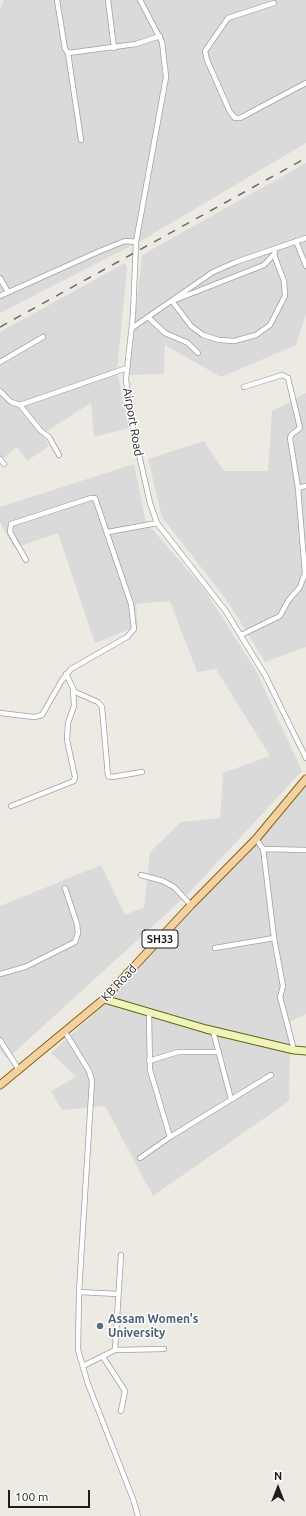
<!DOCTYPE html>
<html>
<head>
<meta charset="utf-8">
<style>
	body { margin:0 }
	#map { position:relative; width:306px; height:1516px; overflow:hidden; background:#edeae3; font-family:Ubuntu,sans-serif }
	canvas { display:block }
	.north { position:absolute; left:258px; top:1468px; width:40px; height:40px; -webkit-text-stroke:3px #fff; paint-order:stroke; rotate:0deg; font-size:11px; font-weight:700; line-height:16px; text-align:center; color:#1d1d1d }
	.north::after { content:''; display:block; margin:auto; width:14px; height:18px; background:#1d1d1d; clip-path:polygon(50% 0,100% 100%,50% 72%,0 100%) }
	.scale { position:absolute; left:8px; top:1490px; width:82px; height:18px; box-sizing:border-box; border:2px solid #1d1d1d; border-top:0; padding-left:5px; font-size:12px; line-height:14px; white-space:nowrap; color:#1d1d1d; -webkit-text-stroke:3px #fff; paint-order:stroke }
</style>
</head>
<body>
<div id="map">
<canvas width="306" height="1516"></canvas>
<div class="north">N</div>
<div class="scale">100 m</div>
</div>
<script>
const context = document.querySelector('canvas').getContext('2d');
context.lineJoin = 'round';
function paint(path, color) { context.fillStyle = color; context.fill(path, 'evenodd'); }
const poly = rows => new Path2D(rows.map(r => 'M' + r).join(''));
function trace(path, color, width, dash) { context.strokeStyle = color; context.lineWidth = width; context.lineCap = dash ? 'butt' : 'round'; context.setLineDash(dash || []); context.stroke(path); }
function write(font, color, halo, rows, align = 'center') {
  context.font = font + ' Ubuntu,sans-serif'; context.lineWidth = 3; context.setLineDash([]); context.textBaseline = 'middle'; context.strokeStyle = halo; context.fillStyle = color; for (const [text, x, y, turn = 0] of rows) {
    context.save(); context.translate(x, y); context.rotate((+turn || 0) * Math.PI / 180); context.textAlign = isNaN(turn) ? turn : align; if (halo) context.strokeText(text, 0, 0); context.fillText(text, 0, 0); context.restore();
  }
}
paint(poly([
	[4,0,306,0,306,143,146,238,0,313,0,9],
	[306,163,306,314,296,345,221,377,165,345,164,374,129,375,142,255],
	[125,263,127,269,117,371,129,428,94,437,91,403,42,434,49,446,27,461,17,447,0,461,0,332],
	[306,393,306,647,265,662,228,602,162,517,148,459,204,441,224,471,268,471,272,411],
	[134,464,146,522,204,589,255,669,302,771,189,893,7,1059,0,1050,0,906,101,865,125,915,144,907,150,852,181,822,220,818,223,773,270,756,216,669,197,672,170,601,136,604,138,626,95,643,58,533,14,548,0,522,0,507],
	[306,783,306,1014,291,1021,289,1101,153,1196,105,1106,62,1110,51,1091,76,1077,51,1053,111,998,253,845]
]), '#dbdada');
const minor = poly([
	[57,0,65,49,68,53,136,44,160,36],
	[108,0,114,48],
	[140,0,162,42,166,77,136,242,133,315,126,379,130,415,150,503,157,523,225,610,265,675,306,758],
	[274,3,228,18,205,51,207,60,230,112,235,118,240,118,306,83],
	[68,53,81,140],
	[296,241,306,266],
	[0,278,8,292],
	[0,296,100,251,125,241,136,242],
	[175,300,264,265,275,253],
	[172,301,191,326,203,335,219,340,234,341,256,335,270,325,285,296,284,281,274,255],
	[148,317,165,333,188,343,198,353],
	[132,328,213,272,236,262,306,238],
	[0,362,43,337],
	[0,391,11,402,20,405,127,368],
	[20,405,40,430,49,437,59,455],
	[0,459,4,464],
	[298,488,306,486],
	[108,532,157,523],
	[241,635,280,616,288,601,300,587,305,573,298,488,290,438,291,435,300,428,288,378,282,375,244,387],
	[66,674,75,692,98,702,102,707,108,776,112,777,142,772],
	[0,713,34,717,42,715,62,680,71,669,127,637,134,629,131,604,95,498,91,498,11,524,10,532,26,560],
	[11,806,74,781,75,777,67,740,68,723,74,706,73,689],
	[256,839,263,849,264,856,274,938,283,986,280,997,294,1050],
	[263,849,306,850],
	[141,875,163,881,174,887,191,905],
	[215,948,274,938],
	[0,974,25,967,75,942,78,933,77,924,65,888],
	[149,1014,150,1070,170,1137],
	[213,1031,231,1099],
	[65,1032,89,1071,92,1081,79,1292,78,1350,88,1384,133,1499,138,1516],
	[0,1040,19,1070],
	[149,1061,178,1052,219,1052],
	[140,1158,170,1137,271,1075],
	[79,1292,118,1294],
	[115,1350,164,1349],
	[103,1357,125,1391,121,1411],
	[83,1366,115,1350,121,1255]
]);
const secondary = poly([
	[104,999,206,1029,294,1050,306,1051]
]);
const primary = poly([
	[0,1085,104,999,191,905,256,839,306,779]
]);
trace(minor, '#a1a1a1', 6);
trace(secondary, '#5f6a0d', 9);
trace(primary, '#8a610c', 9);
trace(minor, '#fff', 4.5);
trace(secondary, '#f0f4bb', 7);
trace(primary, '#f4d1a2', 7);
trace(poly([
	[0,327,306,158]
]), '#6b6b6b', 1.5, [8, 8]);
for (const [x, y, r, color] of [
	[100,1326,4,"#5c6f8a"]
]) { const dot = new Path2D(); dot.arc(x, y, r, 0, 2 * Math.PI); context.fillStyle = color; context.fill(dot); trace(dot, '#fff', 1.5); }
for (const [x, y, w] of [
	[160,939,36]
]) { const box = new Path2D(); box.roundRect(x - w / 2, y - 9, w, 18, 3); context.fillStyle = '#fff'; context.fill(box); trace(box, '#1d1d1d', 1); }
write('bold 11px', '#1d1d1d', null, [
	["SH33",160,939]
]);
write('12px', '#1d1d1d', '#fff', [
	["Airport Road",133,422,80],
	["KB Road",119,983,-47]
]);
write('bold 12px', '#4e5e75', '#fff', [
	["Assam Women's",108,1319],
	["University",108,1333]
], 'left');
</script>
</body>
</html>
